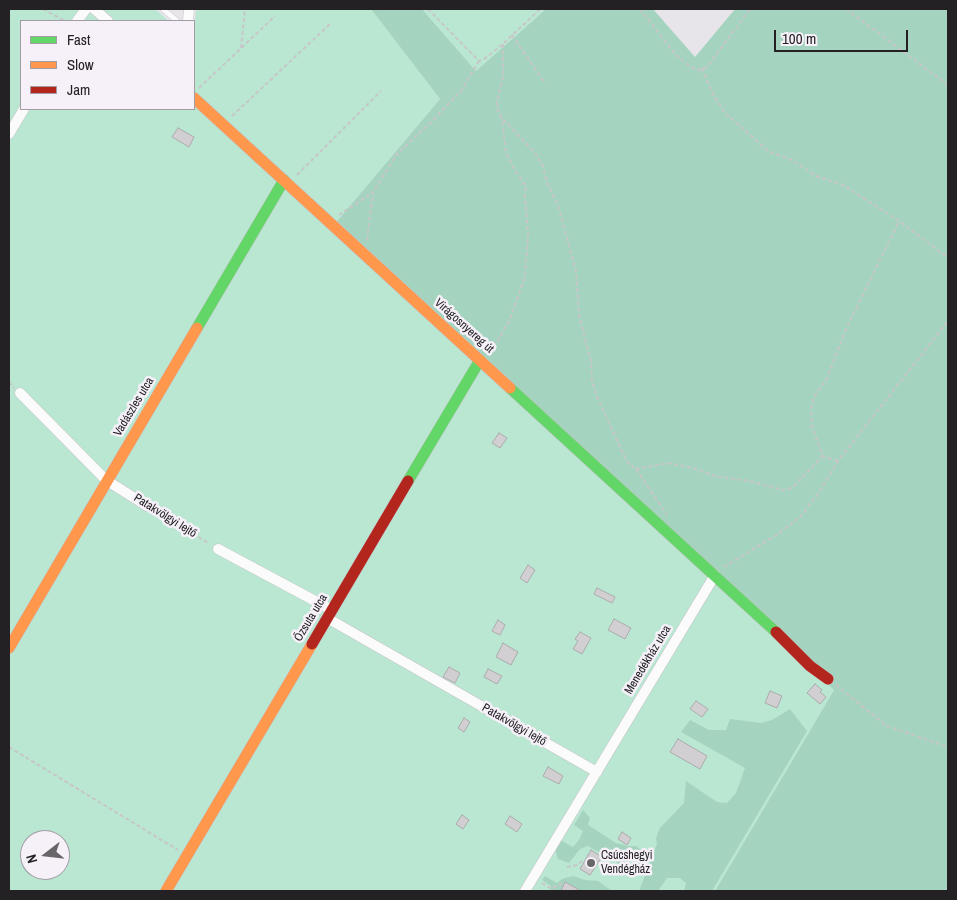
<!DOCTYPE html>
<html>
<head>
<meta charset="utf-8">
<style>
	body { margin:0 }
	#map { position:relative; width:957px; height:900px; overflow:hidden; background:#e8e5ea; font-family:"Archivo Narrow",sans-serif }
	canvas { display:block }
	.frame { position:absolute; inset:0; border:10px solid #232124; pointer-events:none }
	.legend { position:absolute; left:20px; top:20px; width:175px; height:90px; box-sizing:border-box; background:#f6f0f9; border:1px solid #a29da4; margin:0; padding:6px 9px; list-style:none; font-size:15px; color:#232124 }
	.legend li { display:flex; align-items:center; gap:10px; height:25px }
	.legend b { width:25px; border:1px solid #a29da4 }
	.north { position:absolute; left:20px; top:830px; width:50px; height:50px; box-sizing:border-box; background:#f6f0f9; border:1px solid #a29da4; border-radius:50%; rotate:254deg; font-size:14px; font-weight:700; line-height:20px; text-align:center; color:#232124 }
	.north::after { content:''; display:block; margin:auto; width:18px; height:22px; background:#686669; clip-path:polygon(50% 0,100% 100%,50% 72%,0 100%) }
	.scale { position:absolute; left:774px; top:30px; width:134px; height:22px; box-sizing:border-box; border:2px solid #232124; border-top:0; padding-left:6px; font-size:15px; line-height:18px; white-space:nowrap; color:#232124; -webkit-text-stroke:4px #f6f0f9; paint-order:stroke }
</style>
</head>
<body>
<div id="map">
<canvas width="957" height="900"></canvas>
<div class="frame"></div>
<ul class="legend">
<li><b style="height:6px;background:#63d668"></b>Fast</li>
<li><b style="height:6px;background:#ff974d"></b>Slow</li>
<li><b style="height:6px;background:#b3261e"></b>Jam</li>
</ul>
<div class="north">N</div>
<div class="scale">100 m</div>
</div>
<script>
const context = document.querySelector('canvas').getContext('2d');
context.lineJoin = 'round';
function paint(path, color) { context.fillStyle = color; context.fill(path, 'evenodd'); }
const poly = rows => new Path2D(rows.map(r => 'M' + r).join(''));
function trace(path, color, width, dash) { context.strokeStyle = color; context.lineWidth = width; context.lineCap = dash ? 'butt' : 'round'; context.setLineDash(dash || []); context.stroke(path); }
function write(font, color, halo, rows, align = 'center') {
  context.font = font + ' "Archivo Narrow",sans-serif'; context.lineWidth = 5; context.setLineDash([]); context.textBaseline = 'middle'; context.strokeStyle = halo; context.fillStyle = color; for (const [text, x, y, turn = 0] of rows) {
    context.save(); context.translate(x, y); context.rotate((+turn || 0) * Math.PI / 180); context.textAlign = isNaN(turn) ? turn : align; if (halo) context.strokeText(text, 0, 0); context.fillText(text, 0, 0); context.restore();
  }
}
paint(poly([
	[9,9,87,9,101,21,21,21,21,109,194,109,194,34,196,9,371,9,440,99,333,226,834,690,715,891,9,891],
	[30,840,60,840,60,870,30,870],
	[100,9,155,9,169,21,113,21],
	[422,9,546,9,476,71]
]), '#b9e7d2');
paint(poly([
	[371,9,422,9,476,71,546,9,653,9,695,57,735,9,948,9,948,891,715,891,834,690,333,226,440,99],
	[790,709,807,731,712,891,684,891,686,883,680,878,667,878,658,891,639,891,657,844,656,838,660,828,684,803,686,781,717,802,727,803,736,793,745,768,681,732,690,720,709,730,726,730,730,719,761,723,772,720],
	[583,810,590,818,588,825,616,843,628,846,636,846,648,855,644,872,634,859,621,865,588,846,580,849,569,863,558,859,555,848,560,840,573,847,579,840,583,831,574,825],
	[545,876,557,883,562,879,573,876,585,880,598,881,612,891,550,891,551,886,542,880]
]), '#a4d4bf');
trace(poly([
	[744,10,744,9]
]), '#90e1ef', 2.5);
const building = poly([
	[178,128,194,137,189,147,172,137,178,128],
	[499,433,507,438,500,448,492,443,499,433],
	[528,565,535,570,527,583,520,578,528,565],
	[597,588,615,597,612,603,594,594,597,588],
	[614,619,631,628,625,639,608,630,614,619],
	[498,620,505,625,500,635,492,631,498,620],
	[580,632,591,638,582,654,573,649,578,641,575,639,580,632],
	[503,643,518,652,511,665,496,657,503,643],
	[449,667,460,673,455,683,443,677,449,667],
	[488,669,502,676,497,684,484,677,488,669],
	[815,684,822,690,820,692,826,697,820,704,807,693,815,684],
	[770,691,782,696,777,708,765,703,770,691],
	[696,701,708,709,702,717,690,709,696,701],
	[464,718,470,722,464,732,458,728,464,718],
	[678,739,707,756,700,769,670,752,678,739],
	[548,767,563,776,559,784,543,776,548,767],
	[462,815,469,820,463,829,456,824,462,815],
	[510,816,522,824,517,832,505,824,510,816],
	[622,832,631,838,627,845,618,839,622,832],
	[591,850,602,857,590,875,580,869,591,850],
	[565,882,581,891,561,891,565,882]
]);
paint(building, '#d1cfd2');
trace(building, '#adabae', 1);
const lane = poly([
	[163,9,177,21]
]);
const street = poly([
	[94,9,108,21],
	[77,21,86,9],
	[188,21,189,9],
	[9,134,24,109],
	[20,393,106,480,147,506],
	[218,549,332,610],
	[327,618,597,772],
	[525,891,715,575]
]);
const fast = poly([
	[197,328,284,180],
	[510,388,776,632],
	[408,481,480,360]
]);
const slow = poly([
	[194,98,510,388],
	[9,648,197,328],
	[166,891,312,644]
]);
const jam = poly([
	[776,632,810,666,828,679],
	[312,644,408,481]
]);
trace(lane, '#c5c3c7', 6);
trace(street, '#c5c3c7', 11);
trace(fast, '#c5c3c7', 12);
trace(slow, '#c5c3c7', 12);
trace(jam, '#c5c3c7', 12);
trace(poly([
	[43,9,65,21],
	[428,9,479,61,483,60,503,44,540,9],
	[640,9,676,55,689,66,699,70,707,67,750,9],
	[846,9,948,85],
	[512,35,545,83],
	[503,44,503,76,497,102,498,111,502,118,535,153,542,164,548,185,558,205,576,271,579,315,591,361,592,381,598,399,627,462,636,469,667,515],
	[241,48,245,9],
	[702,68,711,90,724,112,768,151,792,160,816,176,843,185,899,221,943,254,948,255],
	[199,88,275,16],
	[232,116,331,23],
	[297,175,381,91],
	[339,215,372,193],
	[367,240,373,192,397,154,431,122,461,91,479,61],
	[489,351,498,340,510,319,525,277,528,235,525,196,526,186,515,170,506,153,502,118],
	[9,382,14,388],
	[838,461,823,456,812,427,811,410,814,397,827,378,847,327,899,221],
	[636,469,669,463,692,468,715,476,749,481,783,490,792,488,823,456],
	[154,510,210,544],
	[724,567,778,534,801,516,818,494,838,461,948,321],
	[836,685,887,726,948,747],
	[9,747,178,850],
	[567,867,577,865,582,861],
	[542,883,552,889,560,884,564,886]
]), '#c7c6c8', 2, [4, 2.5]);
trace(lane, '#fcfbfc', 5);
trace(street, '#fcfbfc', 10);
trace(fast, '#63d668', 11);
trace(slow, '#ff974d', 11);
trace(jam, '#b3261e', 11);
for (const [x, y, r, color] of [
	[591,863,5,"#686669"]
]) { const dot = new Path2D(); dot.arc(x, y, r, 0, 2 * Math.PI); context.fillStyle = color; context.fill(dot); trace(dot, '#f6f0f9', 2); }
write('12px', '#232124', '#f6f0f9', [
	["Virágosnyereg út",464,326,42],
	["Vadászles utca",134,407,-59],
	["Patakvölgyi lejtő",165,516,32],
	["Őzsuta utca",311,618,-59],
	["Menedékház utca",648,660,-59],
	["Patakvölgyi lejtő",514,725,30]
]);
write('12px', '#232124', '#f6f0f9', [
	["Csúcshegyi",601,856],
	["Vendégház",601,870]
], 'left');
</script>
</body>
</html>
